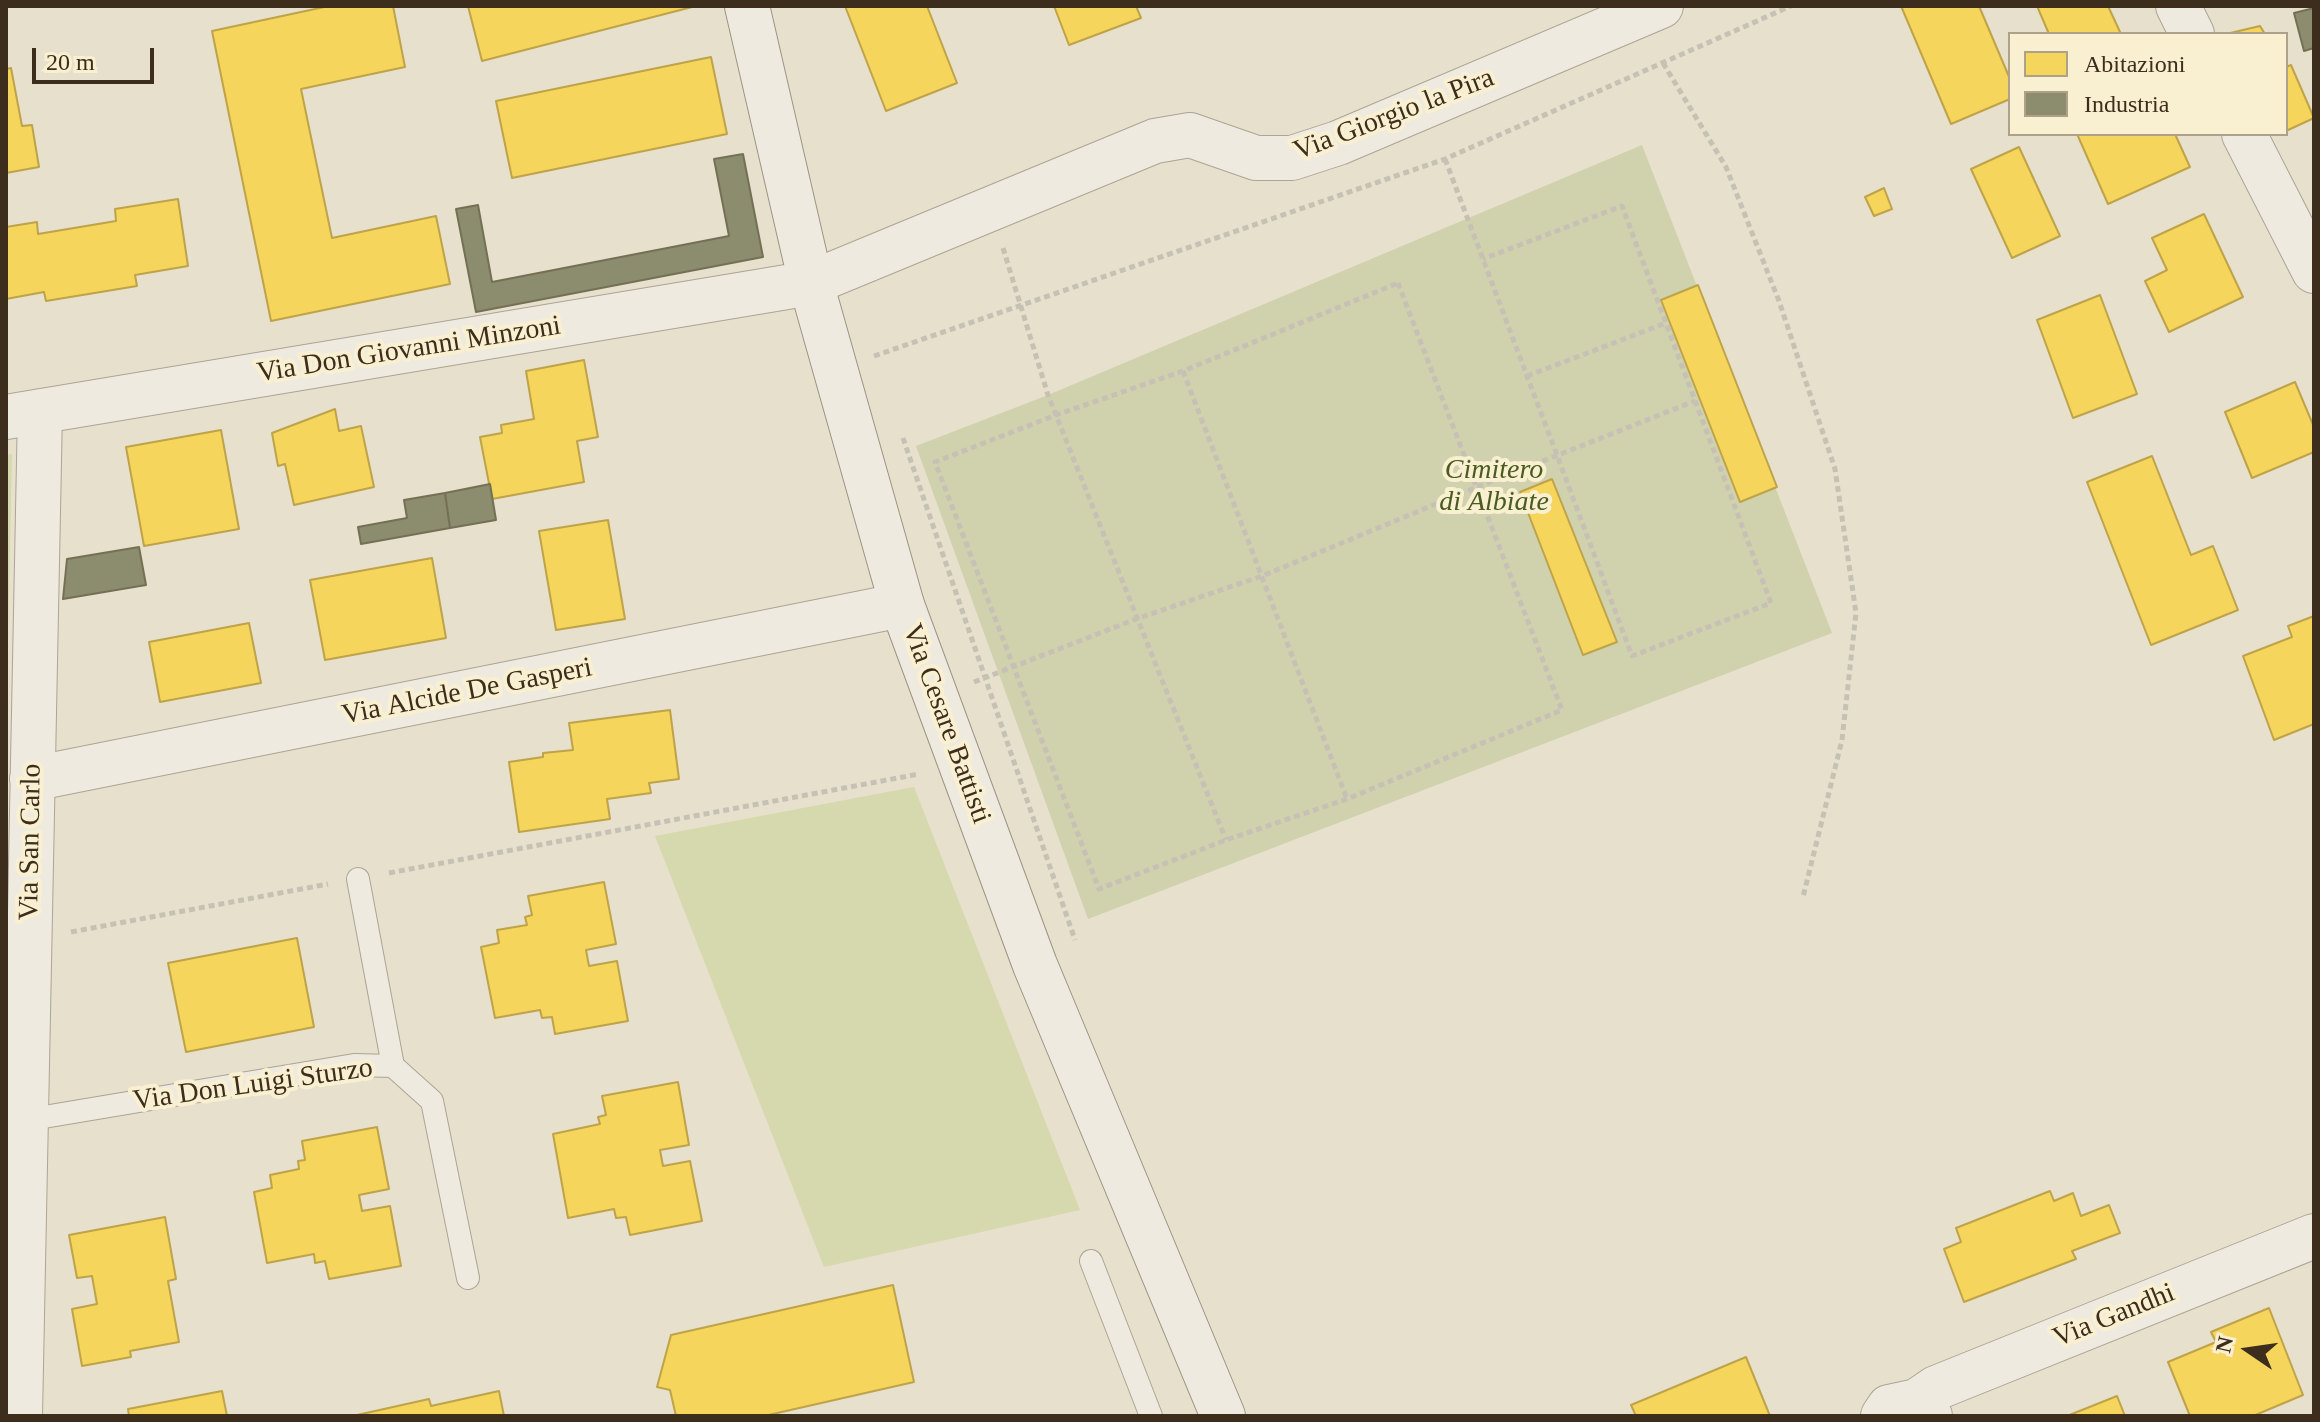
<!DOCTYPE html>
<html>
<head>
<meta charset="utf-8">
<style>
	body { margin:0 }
	#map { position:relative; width:2320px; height:1422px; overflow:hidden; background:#e7e0cc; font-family:Georgia,serif }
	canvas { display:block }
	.frame { position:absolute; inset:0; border:8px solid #3c2d1c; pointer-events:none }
	.legend { position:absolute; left:2008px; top:32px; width:280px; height:104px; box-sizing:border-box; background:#f9efd1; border:2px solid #ada189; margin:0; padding:10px 14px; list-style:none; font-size:24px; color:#3c2d1c }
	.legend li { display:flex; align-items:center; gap:16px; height:40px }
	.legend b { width:40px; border:2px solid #ada189 }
	.north { position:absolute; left:2208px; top:1310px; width:80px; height:80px; -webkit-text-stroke:6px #f9efd1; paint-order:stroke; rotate:283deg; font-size:22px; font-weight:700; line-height:32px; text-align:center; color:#3c2d1c }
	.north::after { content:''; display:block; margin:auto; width:28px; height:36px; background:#3c2d1c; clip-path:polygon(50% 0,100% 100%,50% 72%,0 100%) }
	.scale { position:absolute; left:32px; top:48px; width:122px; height:36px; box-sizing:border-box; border:4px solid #3c2d1c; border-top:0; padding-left:10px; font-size:24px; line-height:28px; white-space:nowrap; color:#3c2d1c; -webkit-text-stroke:6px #f9efd1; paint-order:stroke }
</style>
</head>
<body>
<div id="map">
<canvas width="2320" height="1422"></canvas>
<div class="frame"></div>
<ul class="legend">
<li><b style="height:22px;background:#f6d55c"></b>Abitazioni</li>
<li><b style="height:22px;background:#8c8c6e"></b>Industria</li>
</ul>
<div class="north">N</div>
<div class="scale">20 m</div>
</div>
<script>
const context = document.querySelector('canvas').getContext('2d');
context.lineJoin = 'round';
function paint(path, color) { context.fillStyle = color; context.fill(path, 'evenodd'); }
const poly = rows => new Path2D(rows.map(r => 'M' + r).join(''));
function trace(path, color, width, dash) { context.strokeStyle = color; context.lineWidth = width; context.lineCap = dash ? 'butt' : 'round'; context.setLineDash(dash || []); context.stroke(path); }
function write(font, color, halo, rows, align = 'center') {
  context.font = font + ' Georgia,serif'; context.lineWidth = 8; context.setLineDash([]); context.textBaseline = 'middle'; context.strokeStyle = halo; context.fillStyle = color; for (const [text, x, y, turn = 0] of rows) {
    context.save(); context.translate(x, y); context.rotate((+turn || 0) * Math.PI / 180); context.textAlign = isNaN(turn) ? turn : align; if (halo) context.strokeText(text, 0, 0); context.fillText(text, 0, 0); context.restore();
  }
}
paint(poly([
	[12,454,6,725,6,455],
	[914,787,1080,1210,824,1267,655,836]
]), '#d6d8ad');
paint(poly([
	[1642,145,1832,633,1088,919,916,446,1048,395]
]), '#d0d2ad');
const homes = poly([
	[329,6,393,6,405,67,301,89,332,238,436,216,450,284,271,321,212,31,329,6],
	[468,6,696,6,482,61,468,6],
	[845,6,927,6,957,83,886,111,845,6],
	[1054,6,1136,6,1141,18,1069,45,1054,6],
	[1901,6,1979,6,2010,79,2010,99,1951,124,1901,6],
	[2037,6,2108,6,2121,34,2049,34,2037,6],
	[2260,26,2265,34,2226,34,2260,26],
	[711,57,727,134,512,178,496,101,711,57],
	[2291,65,2314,118,2286,131,2286,67,2291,65],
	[11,68,22,126,32,125,39,167,6,173,6,69,11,68],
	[2077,134,2175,134,2190,167,2108,204,2077,134],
	[2019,147,2060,236,2012,258,1971,169,2019,147],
	[1884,188,1892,209,1874,216,1865,197,1884,188],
	[178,199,188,266,135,275,137,286,46,301,44,292,6,299,6,227,37,222,38,234,116,221,115,209,178,199],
	[2204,214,2243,297,2169,332,2145,281,2167,270,2152,238,2204,214],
	[1698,285,1777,487,1740,502,1661,300,1698,285],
	[2100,295,2137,394,2073,418,2037,320,2100,295],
	[584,360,598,437,577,441,584,482,492,499,480,437,502,433,501,425,534,419,526,371,584,360],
	[2295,382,2314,427,2314,452,2252,478,2225,412,2295,382],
	[335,409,339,431,361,426,374,487,294,505,285,464,278,466,272,433,335,409],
	[221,430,239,529,144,546,126,447,221,430],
	[2152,456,2191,555,2213,546,2238,610,2151,645,2087,482,2152,456],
	[1552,479,1617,642,1583,655,1520,492,1552,479],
	[608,520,625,619,556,630,539,531,608,520],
	[432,558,446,638,325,660,310,580,432,558],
	[2314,616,2314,724,2274,740,2243,656,2292,637,2288,626,2314,616],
	[249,623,261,683,160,702,149,642,249,623],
	[670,710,679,779,649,783,651,793,607,799,610,819,519,832,509,762,543,757,543,753,573,750,569,723,670,710],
	[604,882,616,944,586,950,589,966,617,961,628,1021,555,1034,552,1017,542,1018,540,1010,495,1018,481,947,499,943,497,930,527,925,525,917,532,915,528,896,604,882],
	[297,938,314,1027,186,1052,168,963,297,938],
	[678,1082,689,1145,660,1150,663,1166,690,1161,702,1221,630,1235,626,1217,616,1218,614,1209,568,1218,553,1134,600,1124,598,1117,606,1115,602,1096,678,1082],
	[377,1127,389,1189,359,1195,362,1211,390,1206,401,1266,329,1279,325,1261,315,1263,314,1254,267,1263,254,1192,272,1188,270,1175,299,1169,298,1161,305,1160,302,1141,377,1127],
	[2050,1191,2054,1201,2073,1193,2081,1216,2109,1205,2120,1233,2072,1251,2076,1259,1964,1302,1944,1249,1961,1242,1956,1228,2050,1191],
	[165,1217,176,1279,168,1281,179,1342,130,1351,131,1357,82,1366,72,1309,97,1304,92,1276,77,1278,69,1235,165,1217],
	[893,1285,914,1382,764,1416,676,1416,670,1390,657,1387,671,1335,893,1285],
	[2269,1308,2303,1395,2253,1416,2190,1416,2168,1362,2216,1342,2211,1332,2269,1308],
	[1746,1357,1770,1416,1636,1416,1631,1405,1746,1357],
	[222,1391,227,1416,129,1416,128,1409,222,1391],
	[499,1391,504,1416,357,1415,429,1399,431,1406,499,1391],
	[2117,1396,2125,1416,2067,1416,2117,1396]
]);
paint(homes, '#f6d55c');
trace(homes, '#bea349', 2);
const industry = poly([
	[2314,8,2314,48,2304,51,2294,13,2314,8],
	[743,154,763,257,476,312,456,209,478,205,492,282,729,236,714,159,743,154],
	[490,484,496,520,450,528,445,493,490,484],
	[445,493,450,528,361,544,358,527,407,518,404,500,445,493],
	[139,547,146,585,63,599,67,559,139,547]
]);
paint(industry, '#8c8c6e');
trace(industry, '#747055', 2);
const lane = poly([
	[358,879,393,1066],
	[26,1120,354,1065,393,1066,432,1101,468,1278],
	[1091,1261,1151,1416]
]);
const street = poly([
	[2178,6,2192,34],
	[2244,134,2314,271],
	[6,417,811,283,1155,141,1190,135,1256,158,1292,158,1338,143,1661,6],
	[32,779,902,605],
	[1917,1401,1936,1388,2314,1236],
	[20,1416,40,411],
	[1883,1416,1889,1407,1917,1401,1930,1416]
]);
const secondary = poly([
	[747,6,811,283,902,605,1035,965,1223,1416]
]);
trace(lane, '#aca495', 24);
trace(street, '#aca495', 46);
trace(secondary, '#9c9485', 46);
trace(poly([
	[1663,63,1726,167,1779,301,1835,469,1856,613,1842,740,1803,897],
	[1445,159,1483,259,1527,376,1557,455,1632,656,1771,603,1622,206,1483,259],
	[1003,248,1048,395,1226,840],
	[1398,283,1562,710,1347,799,1226,840,1099,889,935,462,1056,415,1183,371,1398,283],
	[874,356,1445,159,1791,6],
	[1183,371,1347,799],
	[1527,376,1666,323],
	[903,438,1075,940],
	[974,682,1136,619,1262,576,1477,487,1695,401],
	[389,873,919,774],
	[71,932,328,884]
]), '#c7c1b5', 5, [6, 4]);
trace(lane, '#eeeadf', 22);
trace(street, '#eeeadf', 44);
trace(secondary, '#eeeadf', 44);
write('28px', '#3c2d1c', '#f9efd1', [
	["Via Giorgio la Pira",1394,115,-21],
	["Via Don Giovanni Minzoni",409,350,-9],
	["Via Alcide De Gasperi",467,692,-11],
	["Via Cesare Battisti",946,724,70],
	["Via San Carlo",31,842,-89],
	["Via Don Luigi Sturzo",253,1085,-8],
	["Via Gandhi",2114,1316,-22]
]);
write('italic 28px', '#4a5b20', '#f9efd1', [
	["Cimitero",1494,471],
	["di Albiate",1494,503]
]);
</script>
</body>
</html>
